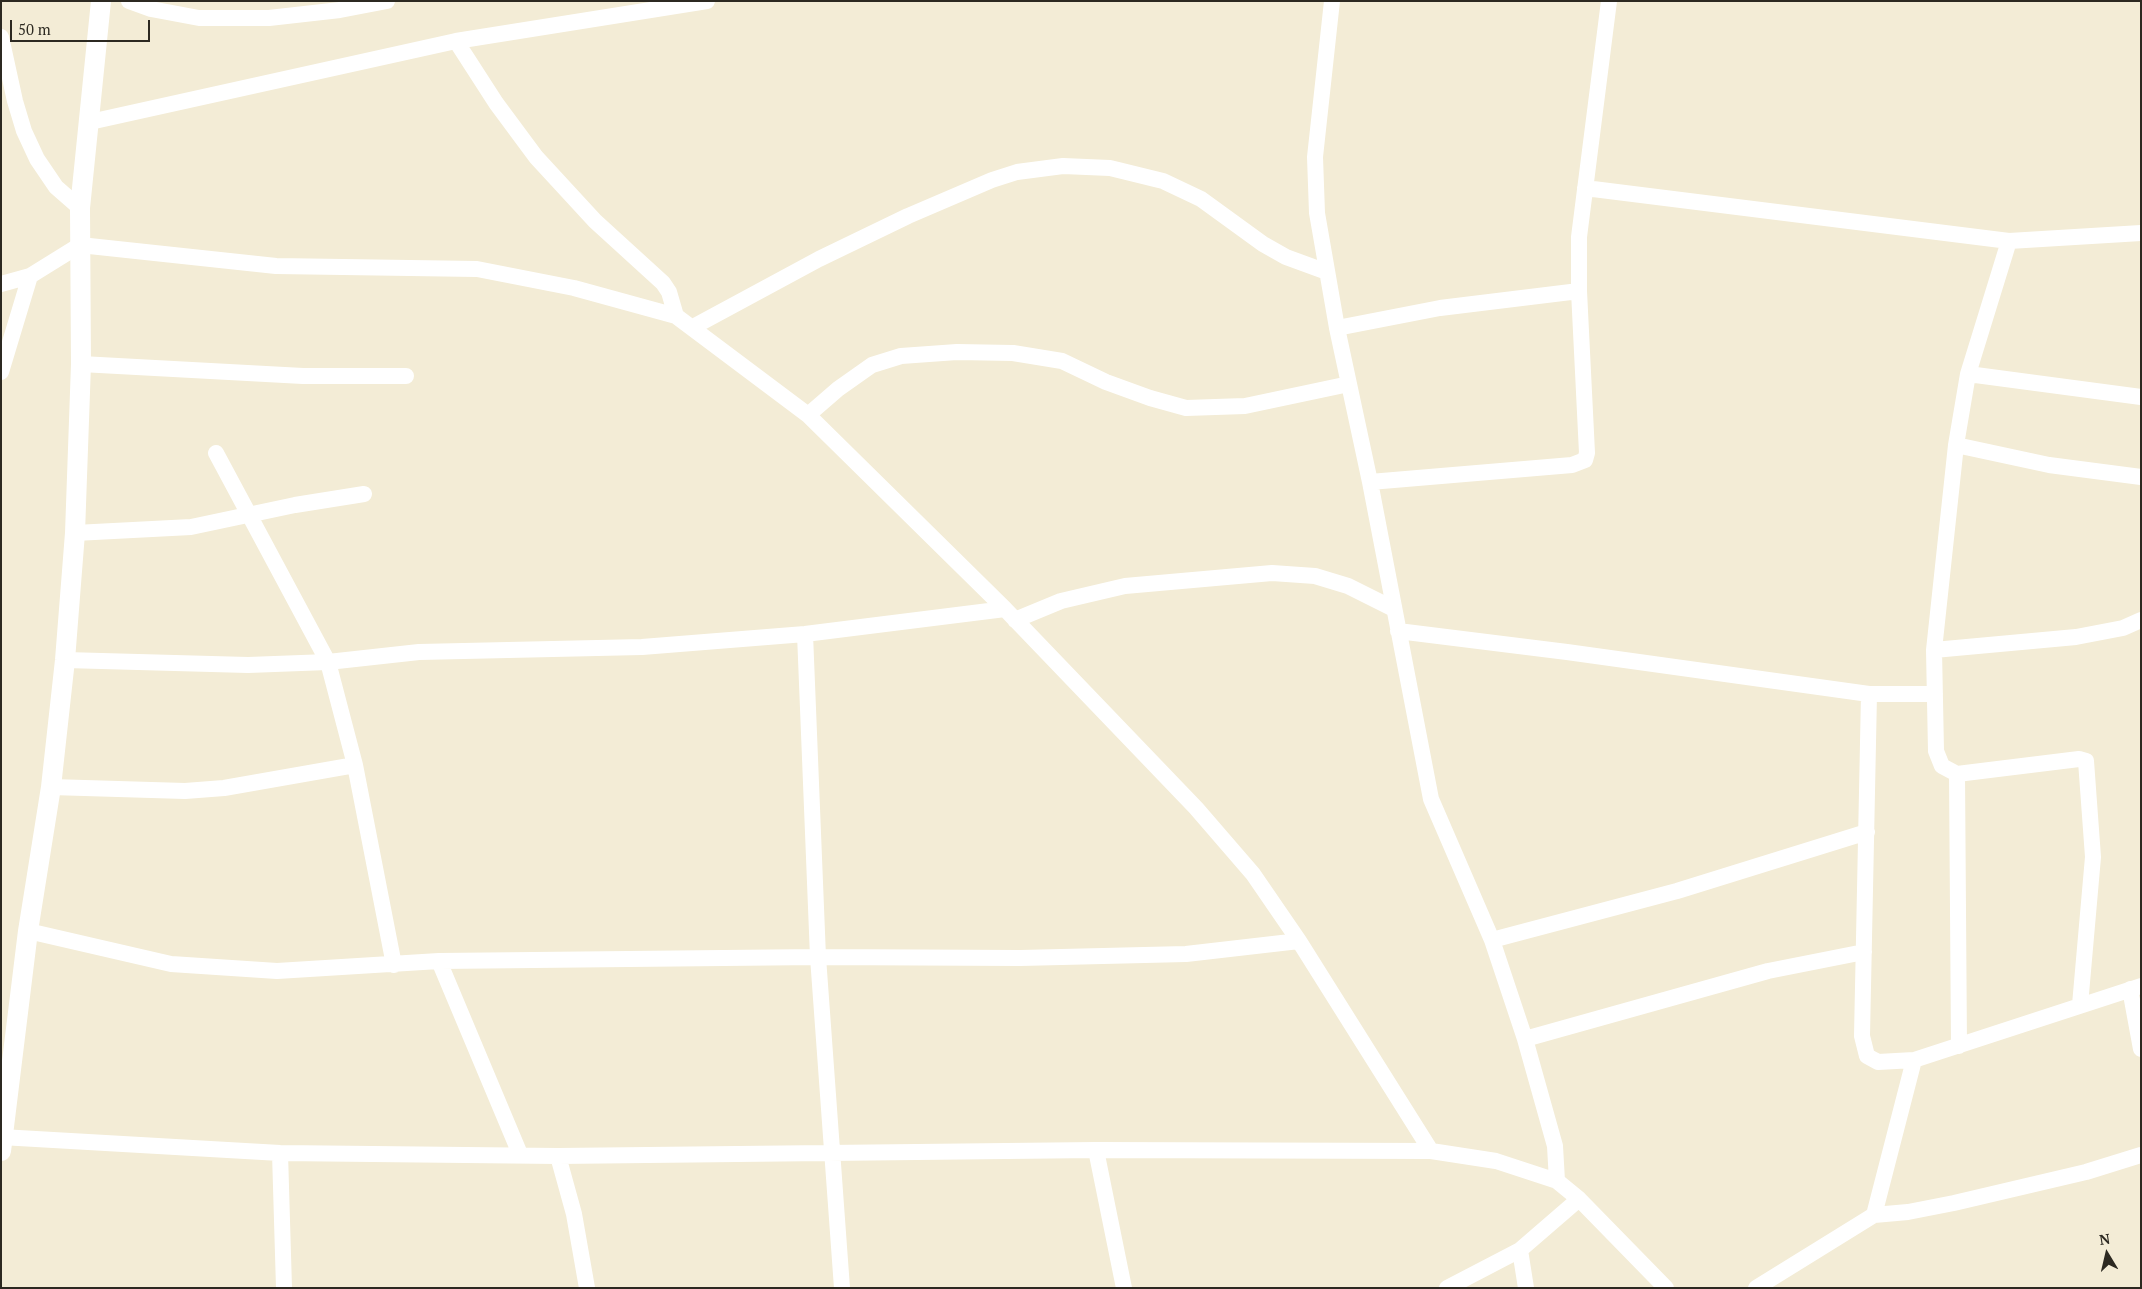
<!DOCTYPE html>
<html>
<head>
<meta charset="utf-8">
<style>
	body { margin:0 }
	#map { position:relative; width:2142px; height:1289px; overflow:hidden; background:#f3ecd6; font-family:"PT Serif",serif }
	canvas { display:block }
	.frame { position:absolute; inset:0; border:2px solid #2c2921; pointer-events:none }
	.north { position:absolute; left:2082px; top:1229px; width:50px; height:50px; -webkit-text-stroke:4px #f3ecd6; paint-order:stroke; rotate:351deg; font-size:14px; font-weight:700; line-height:20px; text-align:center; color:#2c2921 }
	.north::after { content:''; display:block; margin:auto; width:18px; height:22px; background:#2c2921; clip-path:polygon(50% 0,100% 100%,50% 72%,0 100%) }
	.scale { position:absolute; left:10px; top:20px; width:140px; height:22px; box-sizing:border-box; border:2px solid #2c2921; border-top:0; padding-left:6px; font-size:15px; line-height:18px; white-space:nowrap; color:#2c2921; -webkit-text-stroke:4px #f3ecd6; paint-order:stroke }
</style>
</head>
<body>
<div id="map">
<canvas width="2142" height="1289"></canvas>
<div class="frame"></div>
<div class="north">N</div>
<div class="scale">50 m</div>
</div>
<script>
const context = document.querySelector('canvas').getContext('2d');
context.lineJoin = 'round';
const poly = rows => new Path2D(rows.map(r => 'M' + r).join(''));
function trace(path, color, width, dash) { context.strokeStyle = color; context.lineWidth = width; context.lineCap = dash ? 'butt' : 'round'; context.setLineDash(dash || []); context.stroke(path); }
trace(poly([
	[129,1,151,9,199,18,269,18,340,10,387,1],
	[1332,1,1315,157,1317,213,1337,328,1370,482,1431,799,1492,940,1525,1039,1555,1146,1557,1181],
	[1,37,15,101,24,131,37,159,56,187,80,208],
	[456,41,496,103,536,157,595,221,663,283,669,292,676,316],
	[90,122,456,41,707,1],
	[1585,188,2009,241,2141,233],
	[2009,241,1968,374,1956,445,1934,650,1936,751,1942,766,1957,774,2079,759,2086,761,2093,857,2080,1005],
	[1,284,30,276,80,245,276,266,477,269,574,288,676,316,808,415,1005,609,1196,808,1253,874,1299,941,1431,1151],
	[693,327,819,259,908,216,992,180,1017,172,1063,166,1110,168,1163,181,1201,199,1263,244,1286,257,1327,272],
	[1337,328,1440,308,1579,291],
	[81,364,303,376,406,376],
	[1,372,30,276],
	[1968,374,2141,397],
	[808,415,838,389,872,365,901,356,957,352,1013,353,1062,361,1106,382,1150,398,1186,408,1245,406,1349,384],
	[1956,445,2049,465,2141,477],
	[216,453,328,662,355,765,394,965],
	[1370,482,1572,465,1585,460,1587,453,1579,291,1579,237,1609,1],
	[75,533,191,527,295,505,364,494],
	[1015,620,1061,601,1125,586,1272,573,1315,576,1348,586,1394,609],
	[1398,631,1567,652,1869,694,1935,694],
	[805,634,818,957,842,1288],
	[1934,650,2076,637,2123,628,2141,620],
	[65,660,248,665,328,662,419,652,642,647,805,634,1005,609],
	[1869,694,1862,1036,1867,1056,1878,1062,1914,1060,2141,986],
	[1957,774,1959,1046],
	[51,787,185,791,224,788,355,765],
	[28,931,171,964,277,971,439,961,818,957,1020,958,1186,954,1299,941],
	[1492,940,1677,891,1867,832],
	[439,961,520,1154],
	[2130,989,2141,1049],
	[1525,1039,1768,971,1864,952],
	[1,1137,280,1153,558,1156,1096,1150,1431,1151,1496,1161,1557,1181,1579,1199,1666,1288],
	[1096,1150,1124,1288],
	[280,1153,284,1288],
	[558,1156,574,1214,587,1288],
	[1874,1215,1914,1060],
	[1520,1250,1526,1288],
	[1447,1288,1520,1250,1579,1199],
	[1756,1288,1874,1215,1908,1212,1954,1203,2086,1172,2141,1155]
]), '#fff', 16);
trace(poly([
	[1,1151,28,931,51,787,65,660,75,533,81,364,80,208,101,1]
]), '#fff', 20);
</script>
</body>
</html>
